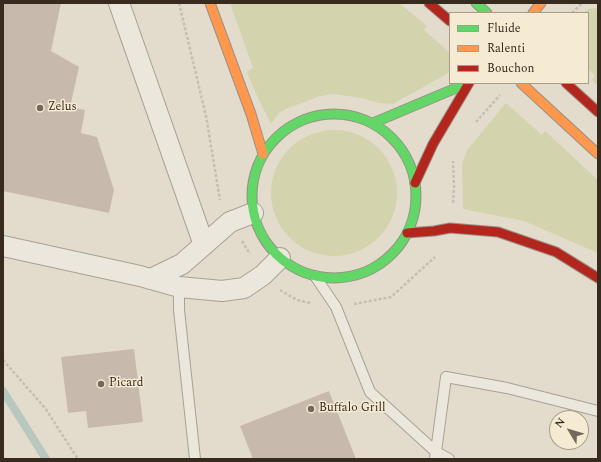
<!DOCTYPE html>
<html>
<head>
<meta charset="utf-8">
<style>
	body { margin:0 }
	#map { position:relative; width:601px; height:462px; overflow:hidden; background:#e3dccc; font-family:Spectral,serif }
	canvas { display:block }
	.frame { position:absolute; inset:0; border:4px solid #372a1e; pointer-events:none }
	.legend { position:absolute; left:449px; top:12px; width:140px; height:72px; box-sizing:border-box; background:#f5ead2; border:1px solid #a99d8a; margin:0; padding:5px 7px; list-style:none; font-size:12px; color:#372a1e }
	.legend li { display:flex; align-items:center; gap:8px; height:20px }
	.legend b { width:20px; border:1px solid #a99d8a }
	.north { position:absolute; left:549px; top:410px; width:40px; height:40px; box-sizing:border-box; background:#f5ead2; border:1px solid #a99d8a; border-radius:50%; rotate:308deg; font-size:11px; font-weight:700; line-height:16px; text-align:center; color:#372a1e }
	.north::after { content:''; display:block; margin:auto; width:14px; height:18px; background:#73685b; clip-path:polygon(50% 0,100% 100%,50% 72%,0 100%) }
</style>
</head>
<body>
<div id="map">
<canvas width="601" height="462"></canvas>
<div class="frame"></div>
<ul class="legend">
<li><b style="height:5px;background:#63d668"></b>Fluide</li>
<li><b style="height:5px;background:#ff974d"></b>Ralenti</li>
<li><b style="height:5px;background:#b3261e"></b>Bouchon</li>
</ul>
<div class="north">N</div>
</div>
<script>
const context = document.querySelector('canvas').getContext('2d');
context.lineJoin = 'round';
function paint(path, color) { context.fillStyle = color; context.fill(path, 'evenodd'); }
const poly = rows => new Path2D(rows.map(r => 'M' + r).join(''));
function trace(path, color, width, dash) { context.strokeStyle = color; context.lineWidth = width; context.lineCap = dash ? 'butt' : 'round'; context.setLineDash(dash || []); context.stroke(path); }
function write(font, color, halo, rows, align = 'center') {
  context.font = font + ' Spectral,serif'; context.lineWidth = 3; context.setLineDash([]); context.textBaseline = 'middle'; context.strokeStyle = halo; context.fillStyle = color; for (const [text, x, y, turn = 0] of rows) {
    context.save(); context.translate(x, y); context.rotate((+turn || 0) * Math.PI / 180); context.textAlign = isNaN(turn) ? turn : align; if (halo) context.strokeText(text, 0, 0); context.fillText(text, 0, 0); context.restore();
  }
}
paint(poly([
	[230,3,399,3,427,26,424,30,450,53,450,72,393,104,379,103,362,98,333,94,320,96,286,109,279,113,271,124,258,98,247,73,249,70,253,68],
	[595,8,598,9,598,86,592,80,595,75,588,69,588,13,583,13,588,9],
	[506,103,542,135,545,131,598,180,598,253,524,221,463,209,462,163,468,149],
	'271 193a63 63 0 1 1 126 0a63 63 0 1 1-126 0Z'
]), '#d3d3ae');
trace(poly([
	[3,391,46,459]
]), '#b8c8be', 8);
paint(poly([
	[3,3,61,3,51,51,79,67,70,107,85,110,81,133,97,137,114,190,109,213,3,191],
	[134,349,143,422,88,428,86,411,68,413,61,357],
	[329,391,356,459,253,459,240,426]
]), '#c7baad');
const lane = poly([
	[315,276,336,307,370,392,436,452,449,459],
	[179,287,179,310,195,459],
	[435,459,446,377,507,388,598,411]
]);
const street = poly([
	[119,3,204,245],
	[3,246,140,276,179,287,222,291,244,288,263,275,280,258],
	[151,279,182,264,230,222,253,213]
]);
const fast = poly([
	[476,3,487,13],
	'252 196a82 82 0 1 1 164 0a82 82 0 1 1-164 0Z',
	[373,123,468,83]
]);
const slow = poly([
	[210,3,251,114,263,154],
	[533,13,541,3],
	[521,83,598,154]
]);
const jam = poly([
	[429,3,450,21],
	[566,83,598,112],
	[415,183,433,144,469,83],
	[407,233,434,231,450,228,498,232,556,252,598,278]
]);
trace(lane, '#a8a196', 12);
trace(street, '#a8a196', 22);
trace(fast, '#989185', 11);
trace(slow, '#989185', 11);
trace(jam, '#989185', 11);
trace(poly([
	[179,3,206,116,220,200],
	[572,13,582,3],
	[476,122,500,95],
	[453,203,454,186,453,161],
	[242,241,250,254],
	[280,290,297,300,310,303],
	[354,304,391,297,435,257],
	[3,360,45,408,78,459]
]), '#c4beb5', 2.5, [3, 2]);
trace(lane, '#ece7dd', 10);
trace(street, '#ece7dd', 20);
trace(fast, '#63d668', 9);
trace(slow, '#ff974d', 9);
trace(jam, '#b3261e', 9);
for (const [x, y, r, color] of [
	[40,108,4,"#73685b"],
	[101,384,4,"#73685b"],
	[311,409,4,"#73685b"]
]) { const dot = new Path2D(); dot.arc(x, y, r, 0, 2 * Math.PI); context.fillStyle = color; context.fill(dot); trace(dot, '#f5ead2', 1.5); }
write('12px', '#372a1e', '#f5ead2', [
	["Zelus",48,108],
	["Picard",109,384],
	["Buffalo Grill",319,409]
], 'left');
</script>
</body>
</html>
